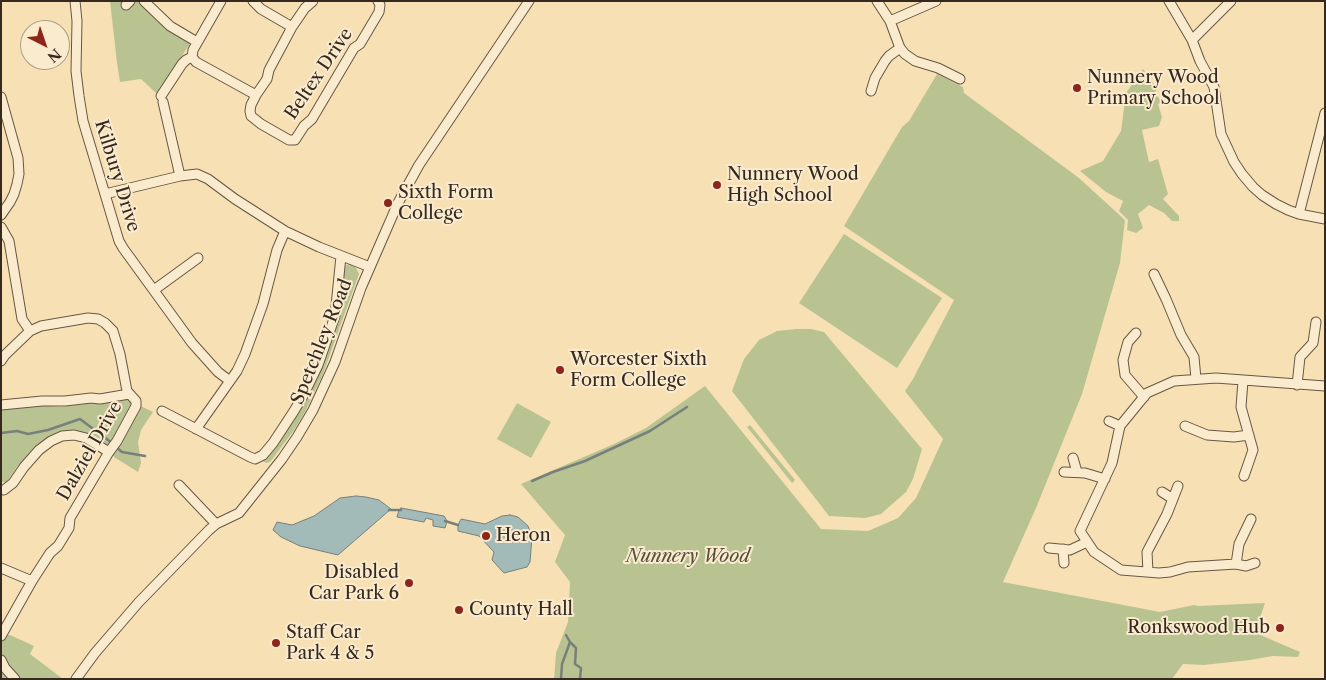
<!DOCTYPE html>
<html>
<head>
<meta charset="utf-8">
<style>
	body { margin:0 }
	#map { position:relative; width:1326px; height:680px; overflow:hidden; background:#f8e0b5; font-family:"Libre Caslon Text",serif }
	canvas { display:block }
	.frame { position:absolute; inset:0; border:2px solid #36291f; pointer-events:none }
	.north { position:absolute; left:20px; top:20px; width:50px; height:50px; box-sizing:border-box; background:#faebcf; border:1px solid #ac9d89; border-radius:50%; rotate:139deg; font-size:14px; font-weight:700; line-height:20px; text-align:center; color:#36291f }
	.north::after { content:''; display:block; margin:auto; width:18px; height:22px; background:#8f2418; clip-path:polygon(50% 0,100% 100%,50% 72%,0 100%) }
</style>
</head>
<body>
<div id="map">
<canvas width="1326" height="680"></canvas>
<div class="frame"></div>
<div class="north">N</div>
</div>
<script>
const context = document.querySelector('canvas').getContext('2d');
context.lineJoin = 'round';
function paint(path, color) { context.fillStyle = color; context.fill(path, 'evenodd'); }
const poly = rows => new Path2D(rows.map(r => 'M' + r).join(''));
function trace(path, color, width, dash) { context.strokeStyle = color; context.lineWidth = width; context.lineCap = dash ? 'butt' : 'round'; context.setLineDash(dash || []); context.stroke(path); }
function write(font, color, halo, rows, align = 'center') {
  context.font = font + ' "Libre Caslon Text",serif'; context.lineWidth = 4; context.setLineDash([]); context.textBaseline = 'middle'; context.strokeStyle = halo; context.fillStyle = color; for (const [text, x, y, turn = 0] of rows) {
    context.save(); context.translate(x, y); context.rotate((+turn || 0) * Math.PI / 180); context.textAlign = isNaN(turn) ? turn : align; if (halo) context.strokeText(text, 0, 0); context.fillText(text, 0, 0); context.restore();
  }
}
paint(poly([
	[110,1,127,1,132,3,135,1,140,2,191,42,157,94,141,79,120,82,117,63],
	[1143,69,1158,89,1154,93,1163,102,1158,104,1162,117,1159,126,1142,130,1149,162,1158,159,1168,194,1163,199,1179,216,1179,221,1172,221,1164,213,1149,205,1138,214,1143,228,1136,233,1127,230,1128,220,1119,211,1123,201,1106,192,1080,171,1103,161,1121,131,1126,93],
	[937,74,963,87,964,93,1079,178,1125,220,1120,263,1082,394,1036,508,1003,582,1160,612,1194,605,1198,606,1265,603,1257,627,1258,634,1300,652,1298,657,1273,656,1250,660,1204,665,1183,664,1172,679,554,679,556,653,568,622,570,582,555,562,565,535,521,484,614,444,646,428,705,386,821,529,868,531,898,518,916,498,943,439,905,391,913,379,954,300,844,226,902,127,909,121],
	[844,234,942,298,897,368,799,303],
	[349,264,355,266,359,274,323,374,305,412,294,430,271,461,267,463,264,462,262,460,268,456,272,449,336,327,341,308,342,288,342,270,344,266],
	[796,329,811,329,824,332,922,449,913,479,906,492,881,514,865,518,829,516,732,391,744,359,759,340,777,331],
	[125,398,153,412,141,430,138,442,141,463,138,472,114,457,105,443,91,436,74,430,57,432,35,446,17,467,6,483,1,481,1,410,39,405,61,407],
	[517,403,551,422,531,458,497,439],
	[750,425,795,480,792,483,747,427],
	[1,634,10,635,34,646,30,654,63,679,1,679]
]), '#b9c391');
const water = poly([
	[356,496,366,497,379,500,391,509,338,555,300,546,281,537,273,530,277,522,292,525,314,516,340,498,356,496],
	[401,508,444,516,447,521,445,528,433,526,433,520,426,518,424,522,397,517,399,510,401,508],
	[510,515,518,517,528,526,532,537,530,562,527,567,504,573,492,560,494,552,479,536,458,531,458,525,461,519,485,524,502,516,510,515]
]);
paint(water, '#a2bab8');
trace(water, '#77807b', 1);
trace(poly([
	[1,433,17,431,28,434,48,430,80,419,112,443],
	[116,447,122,452,145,456],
	[532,481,553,472,585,461,650,431,687,407],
	[389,510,401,510],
	[445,521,458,525],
	[566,635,570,642,576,648,575,664,581,668,580,679],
	[561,679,562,664,570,642]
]), '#77807b', 2.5);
const minor = poly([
	[75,1,77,21,76,71,79,96,83,121,119,241,123,248,192,343,218,372,230,381],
	[144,1,170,26,197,42],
	[253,1,261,9,292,27],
	[877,1,890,21,900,48,905,54,915,61,938,68,960,79],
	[1169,1,1192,40,1200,61,1214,87,1221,134,1234,162,1242,174,1253,187,1262,195,1276,204,1288,210,1299,214,1325,219],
	[126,5,130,1],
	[890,21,936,1],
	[1192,40,1231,1],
	[192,57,196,62,256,95,251,105,250,111,251,116,261,124,289,140,295,140,304,126,312,119,354,48,360,44,379,12,380,5,378,1],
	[871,91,875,78,885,61,889,56,900,48],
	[256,95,267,79,269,70,292,27,305,8,313,1],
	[161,96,182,64,186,60,192,57,193,50,221,1],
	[1,97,18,158,19,174,17,184,14,194,10,202,1,215],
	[163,102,180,176],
	[105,194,180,176,197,174,208,179,235,199,285,231,319,247,370,267],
	[1299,214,1325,113],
	[1,227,9,241,22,319,30,331],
	[1154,274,1166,299,1181,335,1194,357,1196,379],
	[154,290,198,258],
	[1136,333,1128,342,1123,360,1125,375,1144,397],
	[1,361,5,355,30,331,41,326,88,318,98,319,105,323,113,331,120,354,127,391,136,401,136,406,117,441,109,452,70,518,69,528,58,546,50,553,32,581,1,636],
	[1243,381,1241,407,1253,450,1244,476],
	[1297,385,1300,357,1313,343,1316,322],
	[1,405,42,401,65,401,91,398,100,399,129,394],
	[162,411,250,457,255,459,263,455,273,443,294,411,304,394,318,365,335,316,341,256],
	[1109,421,1120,426],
	[1185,426,1207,435,1234,437,1249,435],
	[196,429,237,371,245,354,263,304,277,250,285,231],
	[1073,458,1077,472],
	[1064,472,1085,473,1105,479],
	[179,485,216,524],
	[4,490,13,483,24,467,39,450,51,441,62,436,74,435,86,438,109,452],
	[1162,492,1173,499],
	[1049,548,1070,550,1087,542],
	[1063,549,1064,563],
	[1255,563,1246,566,1236,564,1188,567,1170,572,1159,573,1121,570,1094,552,1080,531,1112,463,1120,426,1147,393,1174,381,1216,378,1325,386],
	[1236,564,1239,544,1251,519],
	[1,568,32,581],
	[1148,572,1147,552,1167,514,1178,486],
	[1,660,5,668,15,679],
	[76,679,95,653,139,602,209,530,216,524,239,513,282,459,297,437,313,410,335,362,361,288,398,203,419,165,529,1]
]);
trace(minor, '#665744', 11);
trace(minor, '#faebcf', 9);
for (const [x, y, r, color] of [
	[1077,88,5,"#8f2418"],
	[717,185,5,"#8f2418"],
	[388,203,5,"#8f2418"],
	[560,370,5,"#8f2418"],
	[486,536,5,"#8f2418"],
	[409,583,5,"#8f2418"],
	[459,610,5,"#8f2418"],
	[1280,628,5,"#8f2418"],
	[276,643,5,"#8f2418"]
]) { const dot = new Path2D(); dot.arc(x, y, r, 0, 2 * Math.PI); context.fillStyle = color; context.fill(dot); trace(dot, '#faebcf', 2); }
write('18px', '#36291f', '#faebcf', [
	["Beltex Drive",319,74,-56],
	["Kilbury Drive",117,176,73],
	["Spetchley Road",322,342,-68],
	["Dalziel Drive",90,451,-60]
]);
write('18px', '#36291f', '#faebcf', [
	["Nunnery Wood",1087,78],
	["Primary School",1087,99],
	["Nunnery Wood",727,175],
	["High School",727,196],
	["Sixth Form",398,193],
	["College",398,214],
	["Worcester Sixth",570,360],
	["Form College",570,381],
	["Heron",496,536],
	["Disabled",399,573,"right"],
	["Car Park 6",399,594,"right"],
	["County Hall",469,610],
	["Ronkswood Hub",1270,628,"right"],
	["Staff Car",286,633],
	["Park 4 & 5",286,654]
], 'left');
write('italic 18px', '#57503c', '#faebcf', [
	["Nunnery Wood",688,557]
]);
</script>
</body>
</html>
